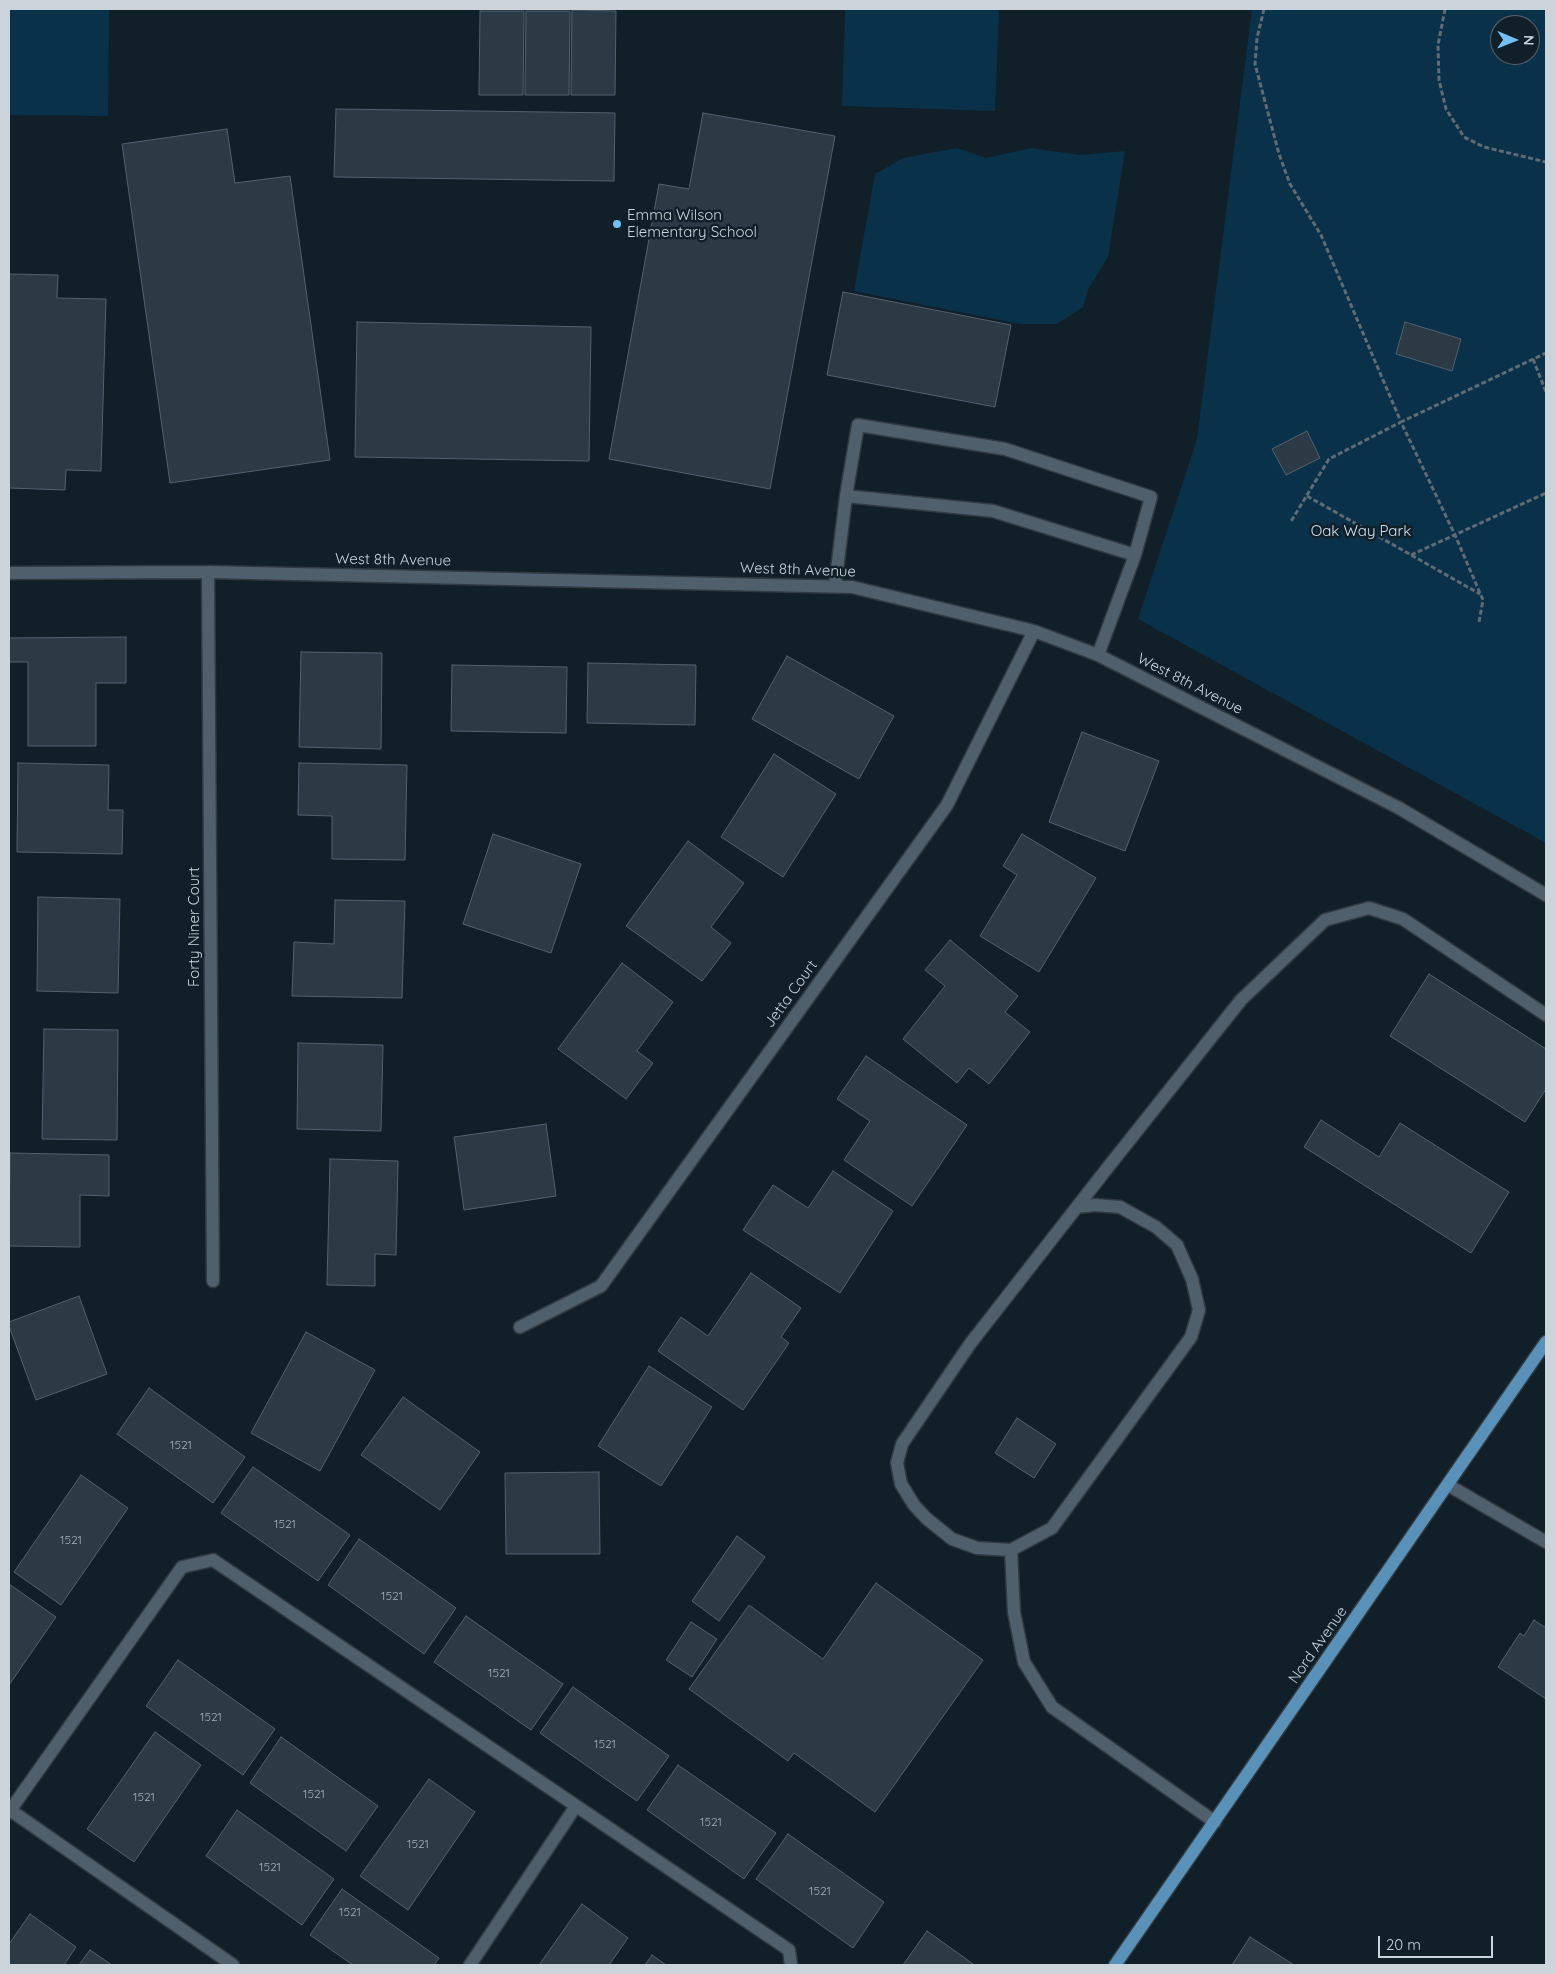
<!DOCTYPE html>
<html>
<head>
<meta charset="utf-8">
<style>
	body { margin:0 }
	#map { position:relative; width:1555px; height:1974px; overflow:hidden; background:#111f29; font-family:Quicksand,sans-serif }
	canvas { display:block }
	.frame { position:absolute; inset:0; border:10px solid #cbd4db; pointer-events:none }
	.north { position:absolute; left:1490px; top:15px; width:50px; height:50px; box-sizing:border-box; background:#111f29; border:1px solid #5b6770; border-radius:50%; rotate:91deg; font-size:14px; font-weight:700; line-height:20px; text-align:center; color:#cbd4db }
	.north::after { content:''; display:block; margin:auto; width:18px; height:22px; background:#74c0f6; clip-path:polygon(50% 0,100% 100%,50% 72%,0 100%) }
	.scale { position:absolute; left:1378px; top:1936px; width:115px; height:22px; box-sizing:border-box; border:2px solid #cbd4db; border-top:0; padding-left:6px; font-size:15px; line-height:18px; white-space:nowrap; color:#cbd4db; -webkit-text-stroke:4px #111f29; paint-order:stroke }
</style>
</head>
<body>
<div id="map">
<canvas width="1555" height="1974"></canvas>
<div class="frame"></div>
<div class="north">N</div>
<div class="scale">20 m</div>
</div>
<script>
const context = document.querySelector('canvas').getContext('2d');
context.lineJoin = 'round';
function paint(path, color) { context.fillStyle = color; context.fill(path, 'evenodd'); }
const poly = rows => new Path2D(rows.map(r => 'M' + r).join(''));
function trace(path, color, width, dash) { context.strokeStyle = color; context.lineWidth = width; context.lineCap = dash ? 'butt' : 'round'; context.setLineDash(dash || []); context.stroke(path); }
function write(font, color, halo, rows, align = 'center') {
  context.font = font + ' Quicksand,sans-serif'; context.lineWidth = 5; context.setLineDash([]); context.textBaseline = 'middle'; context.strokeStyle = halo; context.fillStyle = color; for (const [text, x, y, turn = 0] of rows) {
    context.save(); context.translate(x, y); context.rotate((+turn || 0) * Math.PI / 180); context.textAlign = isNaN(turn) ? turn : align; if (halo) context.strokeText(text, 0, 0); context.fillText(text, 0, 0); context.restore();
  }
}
paint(poly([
	[9,9,109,9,108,116,9,115],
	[845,9,999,9,995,111,842,106],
	[1252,9,1546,9,1546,843,1138,619,1197,439],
	[1500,25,1530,25,1530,55,1500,55],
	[957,148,986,158,1031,148,1080,155,1125,151,1108,257,1088,290,1083,307,1057,324,1020,324,854,291,875,174,903,158]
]), '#093149');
const building = poly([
	[572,10,616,11,615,95,571,95,572,10],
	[480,11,524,11,523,95,479,95,480,11],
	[526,11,570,11,569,95,525,95,526,11],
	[336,109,615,113,614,181,334,177,336,109],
	[703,113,835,136,770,489,609,459,659,184,689,189,703,113],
	[227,129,235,183,290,176,330,460,170,483,122,144,227,129],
	[9,274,58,275,57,298,106,299,101,471,66,470,65,490,9,488,9,274],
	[843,292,1011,325,995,407,827,375,843,292],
	[357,322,591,327,589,461,355,457,357,322],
	[1405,322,1461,339,1452,371,1396,354,1405,322],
	[1307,431,1320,458,1286,475,1272,449,1307,431],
	[126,637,126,683,96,683,96,746,28,746,28,662,9,662,9,638,126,637],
	[301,652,382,653,381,749,299,747,301,652],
	[787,656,894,716,859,779,752,719,787,656],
	[588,663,696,665,695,725,587,723,588,663],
	[452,665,567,667,566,733,451,731,452,665],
	[1082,732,1159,761,1125,851,1049,822,1082,732],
	[774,754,836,794,783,877,721,837,774,754],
	[18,763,109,765,108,810,123,810,122,854,17,852,18,763],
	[299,763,407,765,405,860,332,859,332,816,298,815,299,763],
	[493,834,581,864,551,953,463,924,493,834],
	[1022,834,1096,878,1039,972,980,936,1017,875,1003,866,1022,834],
	[688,841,744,883,711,927,731,943,702,981,626,926,688,841],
	[38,897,120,899,118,993,37,991,38,897],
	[335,900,405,901,402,998,292,996,294,942,334,944,335,900],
	[950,940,1018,996,1005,1012,1030,1032,989,1084,969,1068,957,1083,903,1039,945,986,925,970,950,940],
	[622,963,673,1002,637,1051,653,1063,626,1099,558,1049,622,963],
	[1429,974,1546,1049,1546,1089,1525,1122,1390,1036,1429,974],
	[44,1029,118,1030,117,1140,42,1139,44,1029],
	[298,1043,383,1045,381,1131,297,1129,298,1043],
	[866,1056,967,1125,912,1206,844,1160,870,1121,837,1099,866,1056],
	[1321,1120,1379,1157,1400,1123,1509,1192,1471,1253,1304,1147,1321,1120],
	[546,1124,556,1196,464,1210,454,1137,546,1124],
	[10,1153,109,1155,109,1196,80,1195,80,1247,9,1246,10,1153],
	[330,1159,398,1161,396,1255,375,1254,375,1286,327,1285,330,1159],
	[833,1171,893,1211,840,1293,743,1230,773,1185,808,1208,833,1171],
	[751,1273,801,1308,781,1337,789,1343,743,1410,658,1351,681,1317,708,1336,751,1273],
	[79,1296,107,1374,36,1400,9,1326,9,1322,79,1296],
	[306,1332,375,1370,320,1471,251,1433,306,1332],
	[649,1366,712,1407,661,1486,598,1446,649,1366],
	[149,1388,245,1457,213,1503,117,1434,149,1388],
	[403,1397,480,1452,440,1510,361,1455,403,1397],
	[1017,1418,1056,1444,1034,1478,995,1453,1017,1418],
	[253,1467,350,1535,318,1581,221,1513,253,1467],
	[599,1472,600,1554,506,1554,505,1473,599,1472],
	[81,1475,128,1508,61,1605,14,1572,81,1475],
	[737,1536,765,1557,719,1621,692,1601,737,1536],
	[359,1539,456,1608,424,1654,328,1585,359,1539],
	[876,1583,983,1660,875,1812,794,1753,788,1761,689,1689,749,1605,823,1659,876,1583],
	[9,1584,56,1617,9,1685,9,1584],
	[466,1616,563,1684,531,1730,434,1662,466,1616],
	[1534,1620,1546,1628,1546,1699,1498,1667,1520,1633,1524,1636,1534,1620],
	[691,1622,717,1639,692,1677,666,1660,691,1622],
	[178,1660,275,1729,243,1775,146,1706,178,1660],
	[573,1687,669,1756,637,1801,540,1733,573,1687],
	[155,1732,201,1765,134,1862,87,1829,155,1732],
	[281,1737,378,1806,346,1851,250,1783,281,1737],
	[678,1765,776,1833,744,1879,647,1810,678,1765],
	[429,1779,475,1812,408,1910,360,1876,429,1779],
	[237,1810,334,1879,302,1925,206,1856,237,1810],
	[788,1834,884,1902,853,1948,756,1879,788,1834],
	[342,1889,439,1958,434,1965,353,1965,310,1935,342,1889],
	[582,1904,628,1938,609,1965,539,1965,582,1904],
	[30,1914,76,1947,64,1965,9,1965,9,1944,30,1914],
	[927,1931,973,1964,973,1965,903,1965,927,1931],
	[1250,1937,1294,1965,1232,1965,1250,1937],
	[90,1950,112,1965,79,1965,90,1950],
	[652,1955,666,1965,645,1965,652,1955]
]);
paint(building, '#2c3a46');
trace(building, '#52626e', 1);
const minor = poly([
	[846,496,993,511,1135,555],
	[208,572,213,1281],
	[9,573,208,572,852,587,1034,631,1098,655,1399,808,1546,895],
	[835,586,846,496,858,425,1005,449,1151,497,1135,555,1098,655],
	[1077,1207,1095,1205,1120,1207,1156,1227,1177,1245,1192,1279,1199,1310,1191,1337,1052,1528,1011,1550,977,1548,952,1539,926,1518,914,1505,901,1484,897,1463,902,1444,970,1344,1105,1171,1241,1000,1325,920,1369,908,1403,919,1546,1015],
	[520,1327,601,1286,947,805,1034,631],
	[1448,1485,1546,1542],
	[1011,1550,1014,1612,1024,1662,1052,1707,1215,1822],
	[10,1810,233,1965],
	[9,1812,182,1567,213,1560,789,1950,791,1965],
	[470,1965,576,1806]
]);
const major = poly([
	[1115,1965,1546,1342]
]);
trace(minor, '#313941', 15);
trace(major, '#313941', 15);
trace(poly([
	[1264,9,1257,38,1255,64,1279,154,1290,184,1321,235,1401,422,1329,459,1290,523],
	[1445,9,1438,45,1439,80,1446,109,1464,137,1484,147,1546,162],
	[1533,359,1546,392],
	[1307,496,1480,594],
	[1411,555,1546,493],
	[1479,622,1483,600,1455,535,1401,422,1546,353]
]), '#606b74', 3, [5, 2.5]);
trace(minor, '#4f5f6b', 12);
trace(major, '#5991b8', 12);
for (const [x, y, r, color] of [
	[617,224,5,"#74c0f6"]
]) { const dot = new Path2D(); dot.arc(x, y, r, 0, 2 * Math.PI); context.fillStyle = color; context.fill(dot); trace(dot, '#111f29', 2); }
write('12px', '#a3aeb6', null, [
	["1521",181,1445],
	["1521",285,1524],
	["1521",71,1540],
	["1521",392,1596],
	["1521",499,1673],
	["1521",211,1717],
	["1521",605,1744],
	["1521",314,1794],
	["1521",144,1797],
	["1521",711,1822],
	["1521",418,1844],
	["1521",270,1867],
	["1521",820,1891],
	["1521",350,1912]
]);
write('15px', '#cbd4db', '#111f29', [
	["Emma Wilson",627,215],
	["Elementary School",627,232]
], 'left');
write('15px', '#cee2f2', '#111f29', [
	["Oak Way Park",1361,531]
]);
write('15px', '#cbd4db', '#111f29', [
	["West 8th Avenue",393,560,1],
	["West 8th Avenue",798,570,2],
	["West 8th Avenue",1190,684,27],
	["Forty Niner Court",194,927,-90],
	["Jetta Court",791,994,-54],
	["Nord Avenue",1318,1645,-55]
]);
</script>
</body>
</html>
